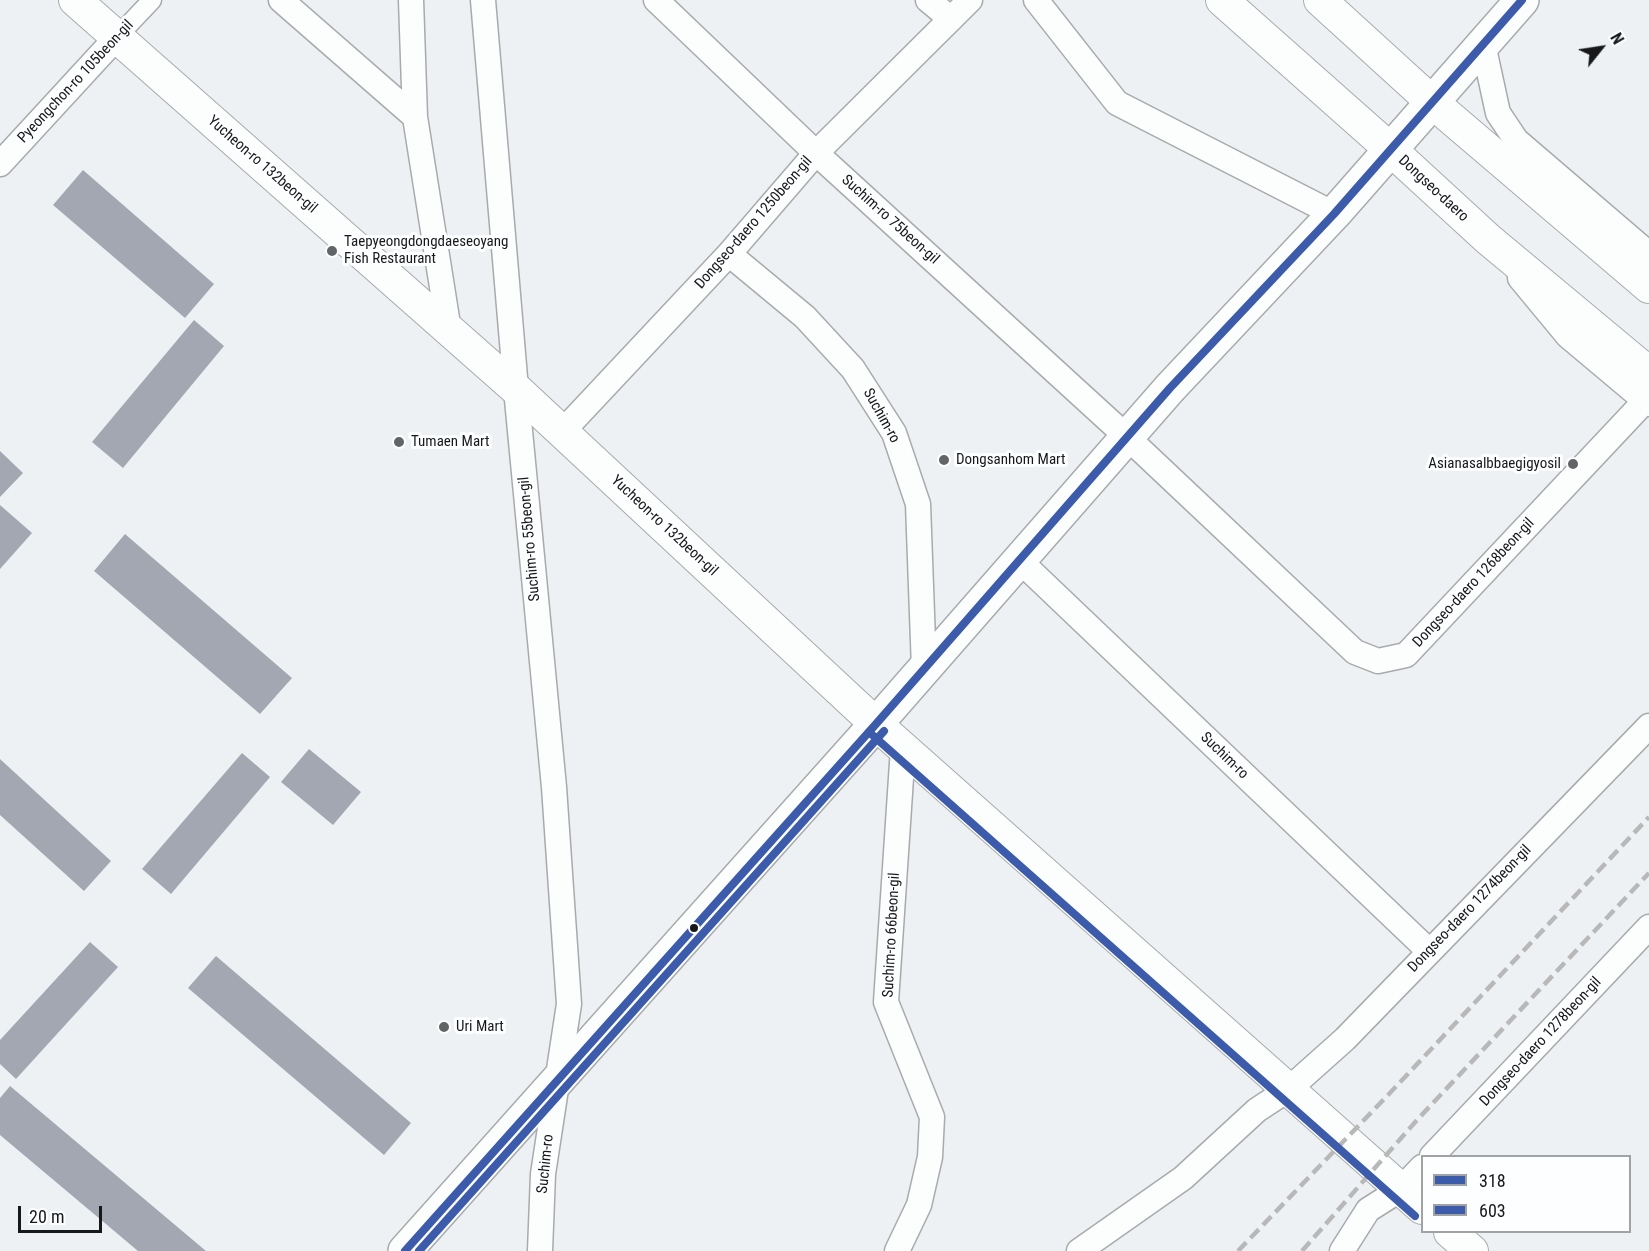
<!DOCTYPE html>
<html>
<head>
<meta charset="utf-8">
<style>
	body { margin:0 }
	#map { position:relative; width:1649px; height:1251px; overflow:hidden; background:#eef1f4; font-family:"Roboto Condensed",sans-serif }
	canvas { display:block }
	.legend { position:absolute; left:1421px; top:1155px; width:210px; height:78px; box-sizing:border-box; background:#fdfeff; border:2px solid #a1a2a3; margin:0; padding:8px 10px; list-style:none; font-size:18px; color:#161819 }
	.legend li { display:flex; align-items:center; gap:12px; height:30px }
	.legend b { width:30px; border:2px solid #a1a2a3 }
	.north { position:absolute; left:1571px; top:18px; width:60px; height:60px; -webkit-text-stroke:4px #fdfeff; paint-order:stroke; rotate:60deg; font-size:16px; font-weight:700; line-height:24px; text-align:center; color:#161819 }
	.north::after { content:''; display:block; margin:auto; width:21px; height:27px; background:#161819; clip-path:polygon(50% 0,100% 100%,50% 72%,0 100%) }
	.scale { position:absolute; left:18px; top:1206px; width:84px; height:27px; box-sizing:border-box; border:3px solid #161819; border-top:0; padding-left:8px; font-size:18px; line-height:21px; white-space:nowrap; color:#161819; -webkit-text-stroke:4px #fdfeff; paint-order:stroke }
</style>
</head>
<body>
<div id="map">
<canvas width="1649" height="1251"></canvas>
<ul class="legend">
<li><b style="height:8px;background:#3d5bab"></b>318</li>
<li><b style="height:8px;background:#3d5bab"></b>603</li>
</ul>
<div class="north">N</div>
<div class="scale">20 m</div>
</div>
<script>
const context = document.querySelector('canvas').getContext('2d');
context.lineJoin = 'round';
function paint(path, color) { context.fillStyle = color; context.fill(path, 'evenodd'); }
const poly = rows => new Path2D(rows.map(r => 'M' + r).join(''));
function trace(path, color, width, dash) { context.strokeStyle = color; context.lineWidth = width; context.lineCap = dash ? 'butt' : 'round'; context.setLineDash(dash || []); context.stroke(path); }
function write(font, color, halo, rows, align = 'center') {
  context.font = font + ' "Roboto Condensed",sans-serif'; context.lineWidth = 6; context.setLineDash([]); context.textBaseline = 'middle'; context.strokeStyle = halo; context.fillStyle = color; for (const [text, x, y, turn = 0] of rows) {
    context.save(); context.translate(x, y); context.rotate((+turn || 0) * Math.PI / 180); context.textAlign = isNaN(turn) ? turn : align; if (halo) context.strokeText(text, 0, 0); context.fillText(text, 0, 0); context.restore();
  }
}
paint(poly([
	[83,170,214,284,185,318,53,205],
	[194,320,224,346,123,468,92,442],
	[0,451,23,473,0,497],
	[0,505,32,533,0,569],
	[125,534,292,678,260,714,94,571],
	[309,749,361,792,333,825,281,782],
	[242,753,270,777,171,894,142,869],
	[0,759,111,861,84,891,0,815],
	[90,942,118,967,16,1079,0,1064,0,1040],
	[216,956,411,1123,384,1155,188,988],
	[10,1086,206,1251,138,1251,0,1135,0,1098]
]), '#a3a7b2');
const pedestrian = poly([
	[117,37,152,0]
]);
const minor = poly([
	[281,0,415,117],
	[411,0,415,117,449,331],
	[483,0,516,389,554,787,569,1004,543,1174,540,1251],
	[656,0,816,153,1127,437,1355,652,1378,661,1406,655,1645,401],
	[928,0,951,19],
	[1036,0,1117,103,1334,214],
	[1483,44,1498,113,1516,140,1649,254],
	[0,164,117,37],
	[729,254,805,317,853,369,894,433,918,504,924,669],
	[1520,278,1568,336,1649,404],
	[562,432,729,254,816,153,970,0],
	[1019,560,1429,951],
	[1432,1156,1649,927],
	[897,1251,919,1205,930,1157,932,1117,886,1002,903,748],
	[1079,1251,1183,1178,1257,1110,1289,1089,1345,1039,1649,726],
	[1342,1251,1368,1210,1401,1189,1422,1167]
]);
const tertiary = poly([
	[75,0,516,389,876,724,1422,1208],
	[1222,0,1390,149,1488,239,1649,373],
	[1320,0,1432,102,1649,287],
	[1450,1232,1472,1251]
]);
const secondary = poly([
	[405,1251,876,724,1170,388,1334,214,1522,0]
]);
trace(pedestrian, '#a8aaac', 21);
trace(minor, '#a8aaac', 27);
trace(tertiary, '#a8aaac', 34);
trace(secondary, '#a8aaac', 36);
trace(pedestrian, '#fcfdfd', 18);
trace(minor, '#fcfdfd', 24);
trace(tertiary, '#fcfdfd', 32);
trace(secondary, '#fcfdfd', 33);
trace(poly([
	[1238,1251,1389,1094,1649,817],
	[1302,1251,1417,1120,1649,873]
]), '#b8b8b8', 4.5, [12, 6]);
trace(poly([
	[405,1251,876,724,1170,388,1334,214,1522,0]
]), '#3d5bab', 8);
trace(poly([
	[869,732,1415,1216],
	[419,1251,884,731]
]), '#3d5bab', 8);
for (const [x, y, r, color] of [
	[332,251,6,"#626466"],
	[399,442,6,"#626466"],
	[944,460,6,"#626466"],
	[1573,464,6,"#626466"],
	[694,928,5,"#161819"],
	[444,1027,6,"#626466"]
]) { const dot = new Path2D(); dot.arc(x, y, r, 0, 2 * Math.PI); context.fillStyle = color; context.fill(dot); trace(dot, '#fdfeff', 2); }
write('15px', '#161819', '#fdfeff', [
	["Pyeongchon-ro 105beon-gil",76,82,-47],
	["Yucheon-ro 132beon-gil",262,165,41],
	["Dongseo-daero",1433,189,43],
	["Suchim-ro 75beon-gil",890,220,42],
	["Dongseo-daero 1250beon-gil",754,223,-49],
	["Suchim-ro",881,416,61],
	["Yucheon-ro 132beon-gil",664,526,43],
	["Suchim-ro 55beon-gil",530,539,-95],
	["Dongseo-daero 1268beon-gil",1474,583,-47],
	["Suchim-ro",1224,756,44],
	["Dongseo-daero 1274beon-gil",1470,909,-46],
	["Suchim-ro 66beon-gil",892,935,-87],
	["Dongseo-daero 1278beon-gil",1541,1042,-47],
	["Suchim-ro",546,1164,-84]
]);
write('15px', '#161819', '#fdfeff', [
	["Taepyeongdongdaeseoyang",344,242],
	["Fish Restaurant",344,259],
	["Tumaen Mart",411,442],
	["Dongsanhom Mart",956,460],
	["Asianasalbbaegigyosil",1561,464,"right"],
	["Uri Mart",456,1027]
], 'left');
</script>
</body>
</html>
